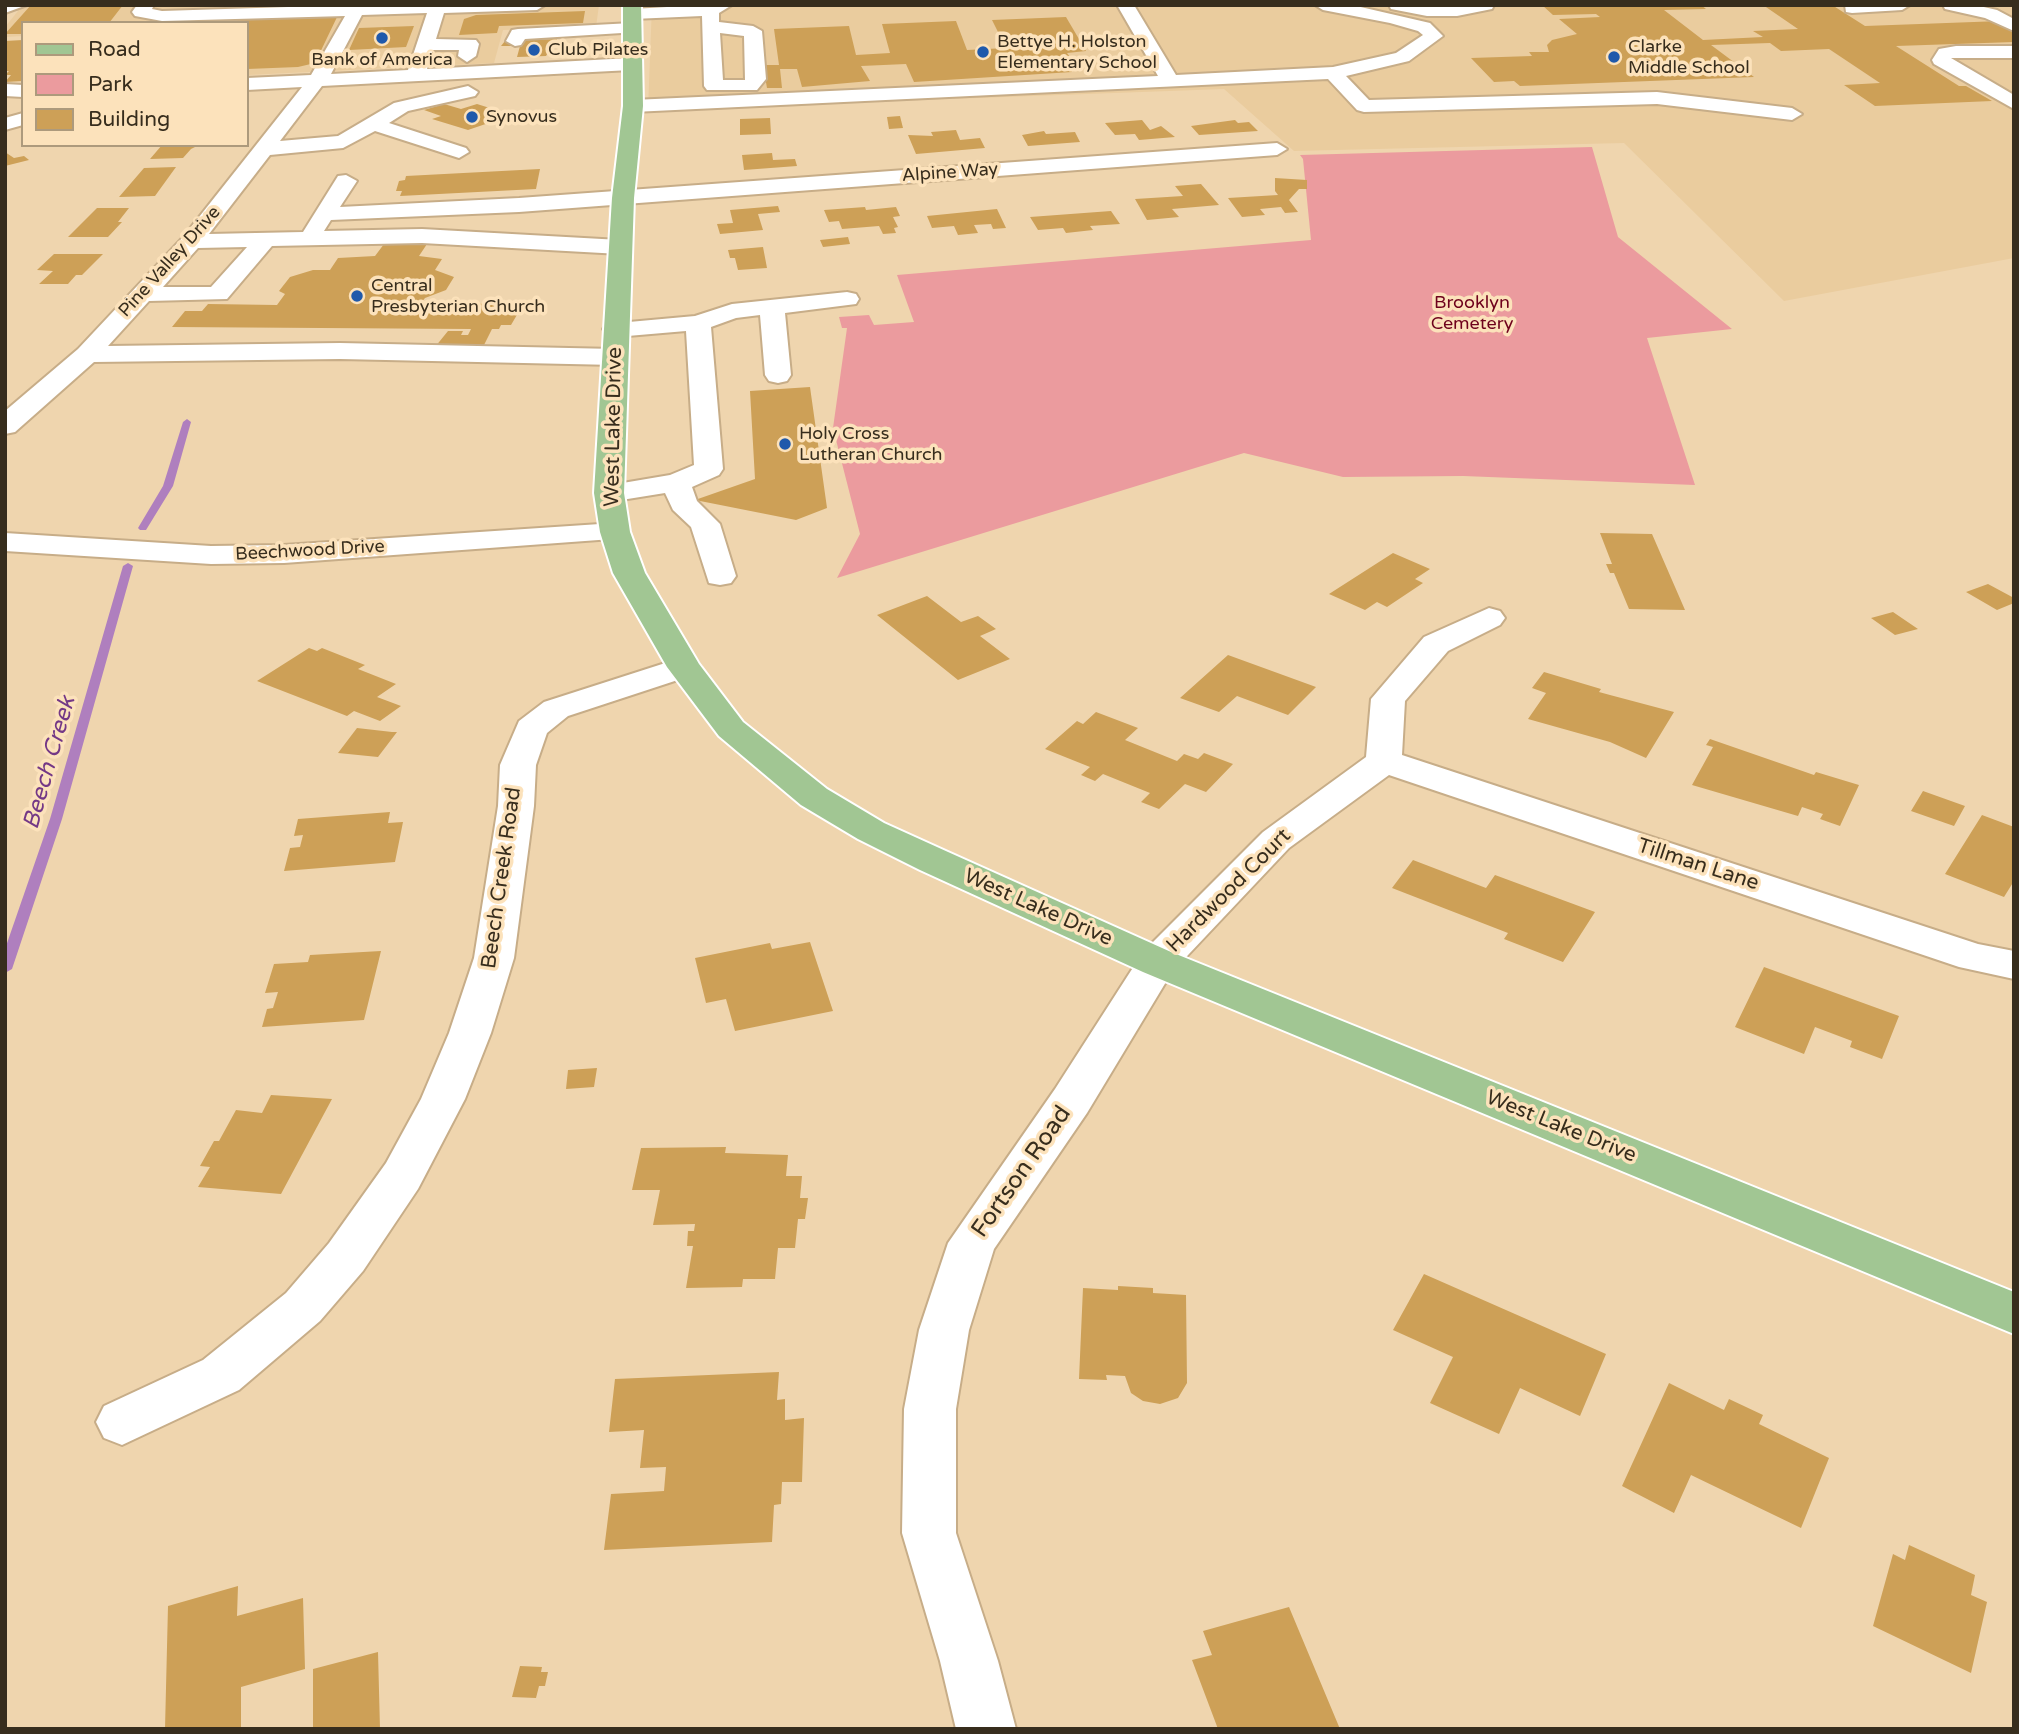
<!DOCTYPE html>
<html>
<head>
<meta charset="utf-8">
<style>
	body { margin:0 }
	#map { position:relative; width:2019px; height:1734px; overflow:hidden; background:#efd5ae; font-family:"Varela Round",sans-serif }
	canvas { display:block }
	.frame { position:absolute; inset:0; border:7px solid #372d1d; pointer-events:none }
	.legend { position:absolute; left:21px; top:21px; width:228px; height:126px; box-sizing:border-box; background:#fce2bb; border:2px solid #ad9a7c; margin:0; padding:9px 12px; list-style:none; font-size:21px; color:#372d1d }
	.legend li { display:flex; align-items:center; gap:14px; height:35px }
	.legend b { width:35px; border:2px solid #ad9a7c }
</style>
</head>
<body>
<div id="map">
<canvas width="2019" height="1734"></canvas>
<div class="frame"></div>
<ul class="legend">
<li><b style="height:9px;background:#a1c693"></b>Road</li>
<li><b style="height:19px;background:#eb9b9e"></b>Park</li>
<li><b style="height:19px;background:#cda057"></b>Building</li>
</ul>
</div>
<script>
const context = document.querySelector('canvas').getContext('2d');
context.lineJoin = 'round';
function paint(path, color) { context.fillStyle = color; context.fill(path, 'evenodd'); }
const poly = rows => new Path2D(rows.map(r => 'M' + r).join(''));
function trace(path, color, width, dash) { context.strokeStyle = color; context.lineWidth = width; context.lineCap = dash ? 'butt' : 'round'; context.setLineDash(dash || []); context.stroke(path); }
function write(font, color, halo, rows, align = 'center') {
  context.font = font + ' "Varela Round",sans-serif'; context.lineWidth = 7; context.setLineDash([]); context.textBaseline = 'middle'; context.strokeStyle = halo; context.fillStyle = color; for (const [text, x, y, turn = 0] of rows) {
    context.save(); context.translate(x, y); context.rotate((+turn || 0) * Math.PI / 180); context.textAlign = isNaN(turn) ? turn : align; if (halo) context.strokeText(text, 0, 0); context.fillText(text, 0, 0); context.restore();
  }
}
paint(poly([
	[5,5,599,5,596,27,503,30,494,63,247,75,247,23,23,23,23,36,5,37,5,27,18,11,5,11],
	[652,5,2013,5,2014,258,1784,301,1624,143,1294,151,1224,89,648,110]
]), '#eacc9e');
paint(poly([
	[1592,147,1618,237,1732,329,1647,338,1695,485,1463,476,1343,477,1244,453,837,578,860,534,833,428,847,328,842,328,839,317,869,315,874,325,914,322,897,275,1311,240,1303,159,1300,155]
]), '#eb9b9e');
paint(poly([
	[187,419,191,422,173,486,146,530,140,530,138,528,163,486,183,422,187,419],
	[128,563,133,566,62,819,12,969,5,973,5,949,50,819,123,566,128,563]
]), '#af7fbe');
paint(poly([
	[31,5,123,5,109,23,23,23,23,34,5,34],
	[1542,5,1701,5,1706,9,1664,10,1703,40,1763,37,1753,31,1798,29,1763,5,1832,5,1865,26,2001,21,2014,28,2014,42,1896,46,1959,86,1966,86,1992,101,1875,106,1844,85,1880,83,1829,49,1781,51,1770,43,1711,45,1754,77,1520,86,1514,81,1494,82,1471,58,1532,56,1529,52,1549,52,1547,45,1552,40,1577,34,1559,19,1600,17,1596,14,1553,15],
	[585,11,583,23,499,26,497,33,459,35,464,19,476,15],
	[338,15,315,63,298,67,247,69,247,23,152,23],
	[1066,17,1086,51,1067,53,1072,60,1088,59,1091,65,1069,66,1072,72,914,82,906,64,861,66,870,81,802,87,797,69,780,69,782,88,767,88,763,65,779,65,774,29,849,26,856,55,890,53,882,24,956,21,967,50,1006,48,992,20],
	[414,26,406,47,349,50,359,28],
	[557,39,546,56,517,57,520,46,501,46,505,41],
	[23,40,23,81,5,82,11,75,5,75,9,71,5,71,5,41],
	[444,104,461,109,477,104,512,115,468,130,432,119,441,116,424,110],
	[900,116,903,128,889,129,887,117],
	[770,118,771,134,740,135,740,119],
	[1142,120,1150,130,1161,126,1175,137,1139,140,1135,134,1115,135,1105,123],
	[1235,120,1238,123,1249,122,1258,131,1199,135,1191,126],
	[956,130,960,140,980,138,985,148,916,154,908,135,933,136,931,132],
	[1044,131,1046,134,1075,132,1080,142,1028,146,1022,135],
	[162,145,199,145,191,149,183,158,150,159],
	[5,152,14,158,24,156,29,160,5,166],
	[772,153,773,160,795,159,797,166,744,170,742,155],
	[176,167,155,196,119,197,144,168],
	[540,169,536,189,400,196,402,191,396,191,399,181,405,180,406,176],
	[1275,178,1307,180,1307,189,1299,189,1289,200,1298,212,1285,213,1281,207,1260,209,1265,215,1242,217,1228,198,1278,195,1275,191],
	[1201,184,1219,205,1172,209,1179,217,1147,220,1135,199,1183,196,1175,186],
	[778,206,780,212,758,214,763,230,720,234,717,224,733,223,730,210],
	[865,207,866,210,896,207,900,216,893,217,898,227,894,228,896,233,883,234,879,226,842,229,839,221,829,222,824,210],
	[97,208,129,208,118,222,122,222,108,237,68,237],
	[997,209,1006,228,993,229,991,224,974,225,978,233,958,235,954,226,932,228,927,216],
	[1111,211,1120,224,1090,226,1093,230,1066,233,1063,228,1038,230,1030,217],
	[848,237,850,244,823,247,820,240],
	[384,244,427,244,419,256,442,259,435,270,454,277,446,290,425,298,421,303,513,304,511,308,521,308,511,325,501,325,499,329,492,329,483,347,435,347,448,331,463,331,461,335,468,335,471,329,172,327,185,311,202,311,208,304,277,305,285,294,279,291,290,277,313,270,330,270,338,258,375,256],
	[763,247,767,268,738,270,735,258,730,258,728,250],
	[54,254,103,254,82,275,76,275,68,284,39,284,53,271,37,270],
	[810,387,827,508,796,520,695,500,755,479,750,391],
	[1600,533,1652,534,1685,610,1629,609,1614,573,1610,573,1606,564,1612,564],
	[1393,553,1430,569,1415,579,1423,583,1387,607,1377,602,1365,610,1329,594],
	[1988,584,2014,598,2014,603,1997,610,1966,592],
	[927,596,961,622,978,616,996,629,980,636,1010,659,958,680,877,615],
	[1893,612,1918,629,1895,635,1871,618],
	[309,648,317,651,322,648,365,665,358,669,396,684,377,697,401,706,380,721,354,711,347,716,257,681],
	[1228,655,1316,687,1288,715,1237,696,1219,712,1180,698],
	[1544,672,1601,689,1599,692,1610,695,1674,712,1646,758,1610,742,1528,719,1546,693,1532,688],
	[1096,712,1138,728,1125,740,1177,761,1184,754,1198,759,1204,753,1233,764,1206,792,1185,784,1159,809,1141,802,1150,793,1103,774,1095,781,1081,775,1090,767,1045,749,1077,721,1083,724],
	[357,728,392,732,397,732,378,757,338,753],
	[1710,739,1814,775,1816,772,1859,785,1840,826,1820,819,1823,814,1802,807,1798,816,1692,785,1713,747,1706,745],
	[1923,791,1965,806,1954,826,1911,811],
	[390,812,388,823,403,822,395,862,284,871,290,848,300,847,303,835,294,836,298,819],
	[1982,815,2014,827,2014,881,2004,897,1945,874],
	[1413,860,1486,888,1495,875,1595,912,1563,962,1504,939,1508,933,1392,888],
	[810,942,833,1011,735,1031,726,999,706,1003,695,958,770,943,772,949],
	[381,951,364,1020,262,1027,267,1009,273,1008,278,992,265,993,274,964,308,962,310,955],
	[1764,967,1899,1016,1882,1059,1850,1047,1852,1041,1815,1027,1804,1054,1735,1027],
	[597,1068,594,1087,566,1089,568,1070],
	[271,1095,332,1099,281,1194,198,1187,210,1167,200,1166,214,1141,219,1141,236,1110,262,1113],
	[726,1147,725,1153,788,1155,786,1176,802,1176,800,1198,808,1198,805,1219,798,1219,795,1248,778,1248,775,1279,743,1279,742,1287,686,1288,693,1246,687,1246,688,1231,694,1231,695,1224,653,1225,660,1190,632,1190,641,1148],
	[1424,1274,1606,1354,1580,1416,1520,1388,1499,1434,1430,1403,1453,1357,1393,1330],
	[1118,1286,1153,1288,1153,1293,1186,1295,1187,1383,1178,1398,1160,1404,1143,1401,1131,1393,1125,1376,1106,1375,1107,1380,1079,1379,1083,1288,1118,1290],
	[779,1372,777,1400,785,1399,785,1420,804,1418,802,1482,782,1482,781,1504,774,1505,772,1542,604,1550,611,1494,664,1491,666,1467,640,1468,644,1430,609,1432,615,1379],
	[1669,1383,1724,1410,1729,1399,1763,1415,1759,1424,1829,1458,1801,1528,1691,1475,1674,1513,1622,1486],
	[1909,1545,1975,1575,1971,1595,1987,1602,1971,1673,1873,1626,1893,1554,1905,1560],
	[238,1586,237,1616,303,1598,305,1669,241,1687,241,1729,165,1729,168,1606],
	[1289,1607,1340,1729,1218,1729,1192,1660,1212,1655,1203,1631],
	[378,1652,380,1729,313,1729,313,1669],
	[520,1666,542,1667,541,1672,548,1672,545,1686,539,1686,536,1698,512,1697]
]), '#cda057');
const minor = poly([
	[5,5,27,5,5,13,5,5],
	[137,5,154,5,152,9,162,11,351,5,545,5,537,10,444,13,436,39,476,40,479,44,476,56,467,62,458,56,459,50,433,50,427,69,631,58,640,64,631,70,322,86,280,141,338,136,394,103,468,86,478,92,475,96,408,111,389,123,466,148,469,152,459,158,375,131,343,148,270,155,209,234,303,232,338,176,346,175,357,181,340,207,519,198,1277,143,1287,149,1277,155,519,212,331,220,324,231,422,229,620,240,628,242,632,247,628,252,620,254,422,243,272,246,227,299,149,301,108,346,340,343,615,349,624,352,628,357,624,362,615,365,340,359,94,362,15,432,5,434,5,411,78,349,184,236,302,87,247,90,247,78,311,75,345,16,162,21,135,16,132,12,137,5],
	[427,13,408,70,331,74,362,15,427,13],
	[247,247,211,287,163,287,198,248,247,247],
	[701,5,732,5,719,13,719,22,753,26,762,31,766,79,757,90,707,90,704,86,702,16,633,19,624,14,633,9,701,5],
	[720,33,744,36,745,80,723,80,720,33],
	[1117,5,1134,5,1176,75,1333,67,1396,53,1423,35,1418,31,1390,23,1323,10,1315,5,1352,5,1430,23,1443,36,1409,61,1346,76,1369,100,1657,92,1792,108,1802,114,1792,120,1657,104,1364,112,1357,110,1328,79,633,112,623,106,633,100,1158,76,1117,5],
	[1389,5,1427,6,1494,5,1492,9,1457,16,1427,16,1391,9,1389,5],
	[1845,5,1910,5,1902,10,1852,13,1846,12,1845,5],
	[1943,5,1975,5,1997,10,2014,19,2014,31,1985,18,1945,9,1943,5],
	[632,23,641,28,638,32,525,39,521,45,515,46,506,41,512,30,518,29,632,23],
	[1956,46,2014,46,2014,58,1951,58,2014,95,2014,109,1934,64,1932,60,1939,49,1956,46],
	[5,84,23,85,23,97,5,96,5,84],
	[23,113,23,125,5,130,5,118,23,113],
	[847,292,856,294,859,299,856,304,785,313,791,375,787,381,778,383,769,381,765,375,760,315,736,318,711,327,723,469,719,475,692,487,697,501,720,524,736,576,731,583,720,585,709,583,691,527,673,510,665,493,609,502,599,499,594,493,599,487,670,475,694,465,686,331,616,337,607,334,603,329,607,324,695,316,732,304,847,292],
	[615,523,626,526,630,532,626,538,284,563,211,564,5,551,5,533,211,546,284,545,615,523],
	[1489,608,1500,611,1505,618,1500,625,1448,651,1405,701,1402,755,1978,944,2014,951,2014,979,1959,967,1389,775,1289,848,1172,972,1087,1113,994,1249,969,1330,956,1409,956,1533,998,1661,1016,1729,956,1729,940,1661,902,1533,904,1409,919,1330,948,1243,1055,1089,1143,952,1263,832,1366,757,1371,699,1424,637,1489,608],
	[684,657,696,660,701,667,696,674,568,716,547,733,536,765,534,806,514,958,491,1033,465,1099,418,1189,363,1271,320,1321,239,1390,122,1445,104,1438,96,1422,104,1406,203,1360,286,1293,329,1243,386,1163,421,1099,449,1033,474,958,498,806,500,765,519,721,544,702,684,657]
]);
const major = poly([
	[623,5,641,5,643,106,634,198,624,493,630,532,645,573,699,664,743,722,827,789,884,823,948,852,1171,952,2014,1292,2014,1334,1143,972,920,870,858,839,801,805,719,736,667,667,613,573,600,532,594,493,612,198,623,106,623,5]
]);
trace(minor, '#c7ad88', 4);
trace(major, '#fff', 4);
paint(minor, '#fff');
paint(major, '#a1c693');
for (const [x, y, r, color] of [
	[382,38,7,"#1f59ab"],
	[534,50,7,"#1f59ab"],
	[983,52,7,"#1f59ab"],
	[1614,57,7,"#1f59ab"],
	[472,117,7,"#1f59ab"],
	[357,296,7,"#1f59ab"],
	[785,444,7,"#1f59ab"]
]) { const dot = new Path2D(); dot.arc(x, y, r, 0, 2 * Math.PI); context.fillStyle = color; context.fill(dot); trace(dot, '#fce2bb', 2.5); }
write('18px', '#372d1d', '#fce2bb', [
	["Bettye H. Holston",997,42],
	["Elementary School",997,63],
	["Clarke",1628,47],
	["Middle School",1628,68],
	["Club Pilates",548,50],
	["Bank of America",382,60,"center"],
	["Synovus",486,117],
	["Central",371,286],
	["Presbyterian Church",371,307],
	["Holy Cross",799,434],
	["Lutheran Church",799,455]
], 'left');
write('18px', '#372d1d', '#fce2bb', [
	["Alpine Way",950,173,-4],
	["Pine Valley Drive",170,262,-48],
	["Beechwood Drive",310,551,-3]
]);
write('18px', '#6e011c', '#fce2bb', [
	["Brooklyn",1472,303],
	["Cemetery",1472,324]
]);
write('21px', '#372d1d', '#fce2bb', [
	["West Lake Drive",614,427,-89],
	["Tillman Lane",1698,865,18],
	["Beech Creek Road",502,878,-82],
	["Hardwood Court",1229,891,-45],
	["West Lake Drive",1038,908,24],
	["West Lake Drive",1561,1127,22]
]);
write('italic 23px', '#743886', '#fce2bb', [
	["Beech Creek",50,763,-74]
]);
write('24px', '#372d1d', '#fce2bb', [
	["Fortson Road",1022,1172,-55]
]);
</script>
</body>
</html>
